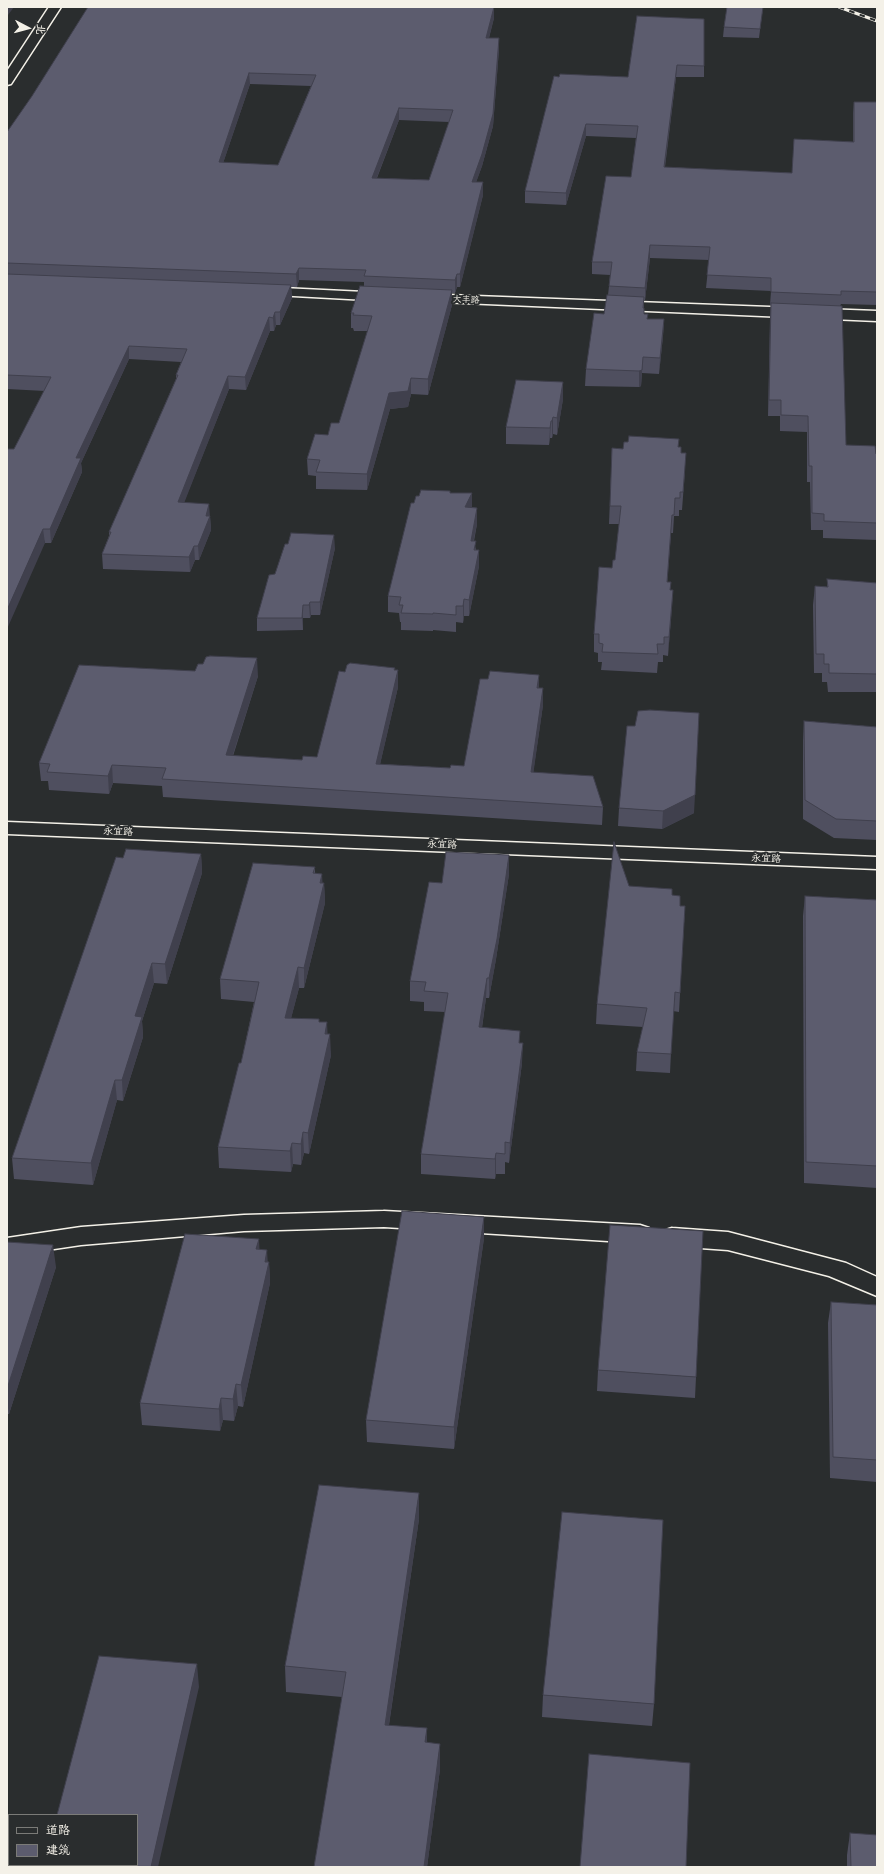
<!DOCTYPE html>
<html>
<head>
<meta charset="utf-8">
<style>
	body { margin:0 }
	#map { position:relative; width:884px; height:1874px; overflow:hidden; background:#2a2d2e; font-family:"Balsamiq Sans","LXGW WenKai TC",sans-serif }
	canvas { display:block }
	.frame { position:absolute; inset:0; border:8px solid #f4f1e8; pointer-events:none }
	.legend { position:absolute; left:8px; top:1814px; width:130px; height:52px; box-sizing:border-box; background:#2a2d2e; border:1px solid #7b7b78; margin:0; padding:5px 7px; list-style:none; font-size:12px; color:#f4f1e8 }
	.legend li { display:flex; align-items:center; gap:8px; height:20px }
	.legend b { width:20px; border:1px solid #7b7b78 }
	.north { position:absolute; left:8px; top:8px; width:40px; height:40px; -webkit-text-stroke:3px #2a2d2e; paint-order:stroke; rotate:96deg; font-size:11px; font-weight:700; line-height:16px; text-align:center; color:#f4f1e8 }
	.north::after { content:''; display:block; margin:auto; width:14px; height:18px; background:#f4f1e8; clip-path:polygon(50% 0,100% 100%,50% 72%,0 100%) }
</style>
</head>
<body>
<div id="map">
<canvas width="884" height="1874"></canvas>
<div class="frame"></div>
<ul class="legend">
<li><b style="height:5px;background:#2a2d2e"></b>道路</li>
<li><b style="height:11px;background:#5c5c6e"></b>建筑</li>
</ul>
<div class="north">北</div>
</div>
<script>
const context = document.querySelector('canvas').getContext('2d');
context.lineJoin = 'round';
const poly = rows => new Path2D(rows.map(r => 'M' + r).join(''));
function trace(path, color, width, dash) { context.strokeStyle = color; context.lineWidth = width; context.lineCap = dash ? 'butt' : 'round'; context.setLineDash(dash || []); context.stroke(path); }
function paint(path, color) { context.fillStyle = color; context.fill(path, 'evenodd'); }
function write(font, color, halo, rows, align = 'center') {
  context.font = font + ' "Balsamiq Sans","LXGW WenKai TC",sans-serif'; context.lineWidth = 4; context.setLineDash([]); context.textBaseline = 'middle'; context.strokeStyle = halo; context.fillStyle = color; for (const [text, x, y, turn = 0] of rows) {
    context.save(); context.translate(x, y); context.rotate((+turn || 0) * Math.PI / 180); context.textAlign = isNaN(turn) ? turn : align; if (halo) context.strokeText(text, 0, 0); context.fillText(text, 0, 0); context.restore();
  }
}
const street = poly([
	[262,287,385,293,390,294,392,297,390,300,385,301,257,294,255,291,257,288,262,287],
	[422,294,877,311,877,321,417,301,415,298,417,295,422,294],
	[384,1211,640,1225,649,1228,653,1234,649,1240,640,1243,384,1227,244,1231,81,1245,7,1256,7,1238,81,1227,244,1215,384,1211],
	[672,1228,728,1232,846,1263,877,1277,877,1296,829,1276,728,1250,672,1246,663,1243,659,1237,663,1231,672,1228]
]);
const secondary = poly([
	[49,7,61,7,11,84,7,85,7,71,49,7],
	[7,822,877,857,877,869,7,834,7,822]
]);
trace(street, '#f4f1e8', 3);
trace(secondary, '#f4f1e8', 3);
paint(street, '#2a2d2e');
paint(secondary, '#2a2d2e');
const rail = poly([
	[839,7,877,21]
]);
trace(rail, '#f4f1e8', 3);
trace(rail, '#2a2d2e', 2, [5.5]);
paint(poly([
	[494,7,494,18,489,38,499,49,493,126,482,166,476,182,483,195,460,287,457,287,455,293,452,293,452,305,428,395,411,394,408,407,390,409,367,490,316,489,316,476,308,475,307,459,328,435,339,423,368,331,354,331,353,328,351,328,351,313,364,286,364,282,299,280,297,287,291,287,292,298,280,325,276,325,274,331,270,331,246,390,229,389,184,502,210,516,211,530,199,560,195,560,190,572,103,569,102,554,109,536,109,532,176,379,176,375,181,362,129,359,81,463,82,472,51,543,45,543,14,449,45,391,7,389,7,132],
	[250,84,311,86,278,165,223,163],
	[399,120,449,122,429,180,377,178],
	[727,7,763,7,759,38,723,37,724,27],
	[637,16,704,66,704,77,676,77,665,167,792,173,794,139,853,142,853,113,854,102,877,102,877,305,841,304,840,306,846,445,877,454,877,540,823,538,823,530,811,530,810,482,807,482,807,432,780,431,780,416,768,416,770,318,771,305,770,305,771,291,706,288,709,260,650,258,645,300,644,300,644,314,647,319,664,319,663,336,659,374,642,373,641,386,639,387,585,386,586,369,604,314,608,295,609,286,610,275,592,274,592,262,631,177,636,138,586,136,566,205,525,203,525,191,628,77],
	[563,382,563,399,557,435,553,434,552,438,550,438,549,445,506,444,506,427],
	[679,447,681,453,685,470,682,510,679,510,679,516,674,516,673,533,671,533,667,582,670,590,673,590,668,656,663,655,663,662,658,662,657,673,601,670,602,662,598,662,598,653,594,652,594,634,615,560,619,524,609,524,612,448,623,449],
	[450,491,450,493,472,507,477,508,477,524,474,541,476,550,479,550,479,566,469,616,464,616,463,623,456,622,456,632,433,630,433,631,401,630,401,622,400,622,399,613,388,612,388,596,414,503,419,496],
	[335,548,320,615,311,615,310,618,303,618,303,630,257,631,257,618,275,574],
	[827,579,877,583,877,692,828,692,827,682,822,682,822,673,814,673,813,605,815,586,827,587],
	[203,664,258,676,233,756,302,760,317,757,345,672,395,670,398,687,380,764,450,768,464,766,488,679,539,675,539,688,543,705,533,773,603,807,602,825,163,797,162,786,113,783,109,794,49,790,48,781,41,781,39,763,195,671],
	[804,721,877,727,877,840,834,838,803,819,803,740],
	[619,808,694,813,662,829,618,826],
	[201,854,202,873,167,984,154,983,142,1021,143,1037,123,1101,117,1100,93,1185,14,1179,12,1158,123,858],
	[315,867,315,873,322,874,322,883,324,883,325,903,304,988,299,988,291,1018,319,1022,327,1034,331,1055,309,1154,304,1153,301,1165,293,1164,291,1172,219,1168,218,1147,241,1063,254,1002,221,999,220,979],
	[509,874,496,959,489,998,486,998,482,1028,520,1043,522,1063,509,1163,505,1162,505,1174,496,1174,495,1179,421,1174,421,1154,445,1012,424,1011,424,1002,410,1001,410,981,442,883],
	[629,886,672,895,680,906,685,906,679,1012,673,1011,670,1073,636,1071,637,1052,643,1027,596,1024,597,1004],
	[805,896,877,900,877,1188,804,1183,803,916],
	[484,1238,454,1449,367,1442,366,1420],
	[7,1242,56,1267,9,1414,7,1414],
	[259,1249,268,1262,269,1262,270,1283,243,1407,238,1406,234,1421,223,1420,220,1431,142,1425,140,1403],
	[831,1302,877,1305,877,1482,830,1478,828,1323],
	[598,1370,696,1377,695,1398,597,1391],
	[419,1519,389,1725,427,1742,440,1769,427,1867,314,1867,342,1697,286,1692,285,1666],
	[543,1695,654,1704,652,1726,542,1717],
	[850,1833,877,1867,847,1867,847,1855]
]), '#4f4f5f');
paint(poly([
	[7,7,14,7,8,15,8,17,7,19],
	[494,7,494,18,486,49,486,38],
	[499,38,499,49,493,126,482,166,472,194,472,182],
	[677,65,676,77,663,179,664,167],
	[249,73,250,84,219,175,219,162],
	[399,108,399,120,372,190,372,178],
	[586,124,586,136,566,205,566,193],
	[483,182,483,195,460,287,460,274],
	[650,245,650,258,645,300,645,288],
	[299,268,299,280,297,287,296,274],
	[457,274,457,287,455,293,455,280],
	[291,285,292,298,280,325,280,312],
	[452,290,452,305,428,395,428,379],
	[275,312,276,325,274,331,273,318],
	[269,317,270,331,246,390,245,377],
	[664,319,663,336,659,374,660,358],
	[129,346,129,359,81,463,82,472,51,543,50,529,76,458],
	[643,357,641,386,639,387,639,371],
	[228,376,229,389,179,516,178,502],
	[411,378,411,394,408,407,390,409,367,490,367,474,389,393],
	[563,382,563,399,557,435,557,418],
	[553,417,553,434,552,438,552,421],
	[551,421,550,438,549,445,550,428],
	[472,493,472,509,465,507],
	[209,504,211,530,199,560,198,546],
	[477,508,477,524,470,557,471,541],
	[672,515,671,533,666,600,667,582],
	[43,529,45,543,7,629,7,610],
	[334,535,335,548,320,615,320,602],
	[194,546,195,560,190,572,189,557],
	[479,550,479,566,469,616,469,600],
	[673,590,672,608,668,656,669,637],
	[464,599,464,616,463,623,463,606],
	[310,602,311,615,310,618,309,605],
	[303,605,303,630,302,618],
	[257,658,258,676,227,773,226,755],
	[395,668,395,682,398,670,398,687,376,782,376,764],
	[539,675,539,693,537,688],
	[543,688,543,705,531,790,531,772],
	[112,765,113,783,109,794,108,776],
	[695,795,694,813,662,829,663,811],
	[201,854,202,873,167,984,165,964],
	[509,855,509,874,496,959,489,998,489,978],
	[322,874,323,890,324,883,325,903,304,988,304,968],
	[152,963,154,983,142,1021,143,1037,123,1101,122,1080,135,1016],
	[298,967,299,988,286,1038,285,1018],
	[487,978,486,998,479,1047,479,1027],
	[327,1022,328,1043,325,1034],
	[330,1034,331,1055,309,1154,308,1133],
	[523,1043,522,1063,509,1163,510,1143],
	[115,1080,117,1100,93,1185,91,1163],
	[303,1132,304,1153,301,1165,301,1144],
	[292,1143,293,1164,291,1172,290,1151],
	[496,1153,496,1174,495,1179,495,1159],
	[484,1217,484,1238,454,1449,454,1427],
	[259,1239,260,1260,256,1249],
	[53,1245,56,1267,9,1414,7,1402,7,1389],
	[267,1250,268,1266,269,1262,270,1283,243,1407,241,1385],
	[236,1384,238,1406,234,1421,233,1399],
	[221,1398,223,1420,220,1431,219,1409],
	[419,1493,419,1519,385,1751,385,1725],
	[197,1664,199,1687,158,1867,151,1867],
	[427,1728,427,1754,425,1742],
	[440,1744,440,1769,427,1867,424,1867]
]), '#40404d');
const building = poly([
	[88,7,494,7,486,38,499,38,493,114,482,154,472,182,483,182,460,274,457,274,455,280,364,276,366,270,299,268,296,274,7,263,7,132,32,96,88,7],
	[249,73,316,75,278,165,219,162,249,73],
	[399,108,453,110,429,180,372,178,399,108],
	[727,7,763,7,760,29,724,27,727,7],
	[637,16,704,19,704,66,677,65,664,167,792,173,794,139,854,142,854,102,877,102,877,292,841,291,841,295,771,292,771,278,707,275,710,247,650,245,645,288,609,286,612,262,592,262,606,176,631,177,638,126,586,124,566,193,525,191,554,76,559,77,560,74,628,77,637,16],
	[7,274,291,285,280,312,275,312,273,318,269,317,245,377,228,376,178,502,209,504,206,516,210,516,198,546,194,546,189,557,102,554,111,532,109,532,178,375,176,375,187,349,129,346,76,458,81,458,50,529,43,529,7,610,7,449,14,449,51,377,7,375,7,274],
	[360,286,452,290,428,379,411,378,408,391,389,393,367,474,316,472,320,460,307,459,315,434,328,435,331,423,339,423,372,316,353,315,354,313,351,313,360,286],
	[607,295,644,297,643,308,644,308,644,314,648,314,647,319,664,319,660,358,643,357,642,370,639,371,586,369,594,313,604,314,607,295],
	[771,303,842,306,846,445,875,446,876,454,877,454,877,523,824,521,824,514,812,513,812,466,809,466,808,416,781,415,781,400,769,400,771,303],
	[516,380,563,382,557,418,553,417,552,421,551,421,550,428,506,427,516,380],
	[629,436,679,439,678,447,681,447,681,453,686,453,683,492,680,492,680,498,675,498,674,515,672,515,667,582,671,582,670,590,673,590,669,637,664,637,664,644,657,644,658,654,602,652,603,644,599,643,599,634,594,634,599,567,612,568,613,560,615,560,621,506,610,506,612,448,623,449,624,442,628,442,629,436],
	[421,490,450,491,450,493,472,493,465,507,477,508,471,541,476,541,474,550,479,550,469,600,464,599,463,606,456,606,456,615,433,613,433,614,401,613,403,605,399,605,401,597,388,596,411,503,414,503,416,496,419,496,421,490],
	[291,533,334,535,320,602,310,602,309,605,303,605,302,618,257,618,269,575,275,574,285,544,288,544,291,533],
	[827,579,877,583,877,674,829,673,829,664,824,664,824,654,816,654,815,586,828,587,827,579],
	[210,656,257,658,226,755,302,760,303,756,317,757,339,671,345,672,347,665,350,663,395,668,394,670,398,670,376,764,450,768,451,765,464,766,480,679,488,679,490,671,539,675,537,688,543,688,531,772,593,776,603,807,162,779,166,768,112,765,108,776,47,772,50,764,39,763,79,665,195,671,198,664,203,664,206,657,210,656],
	[650,710,699,713,695,795,663,811,619,808,627,726,635,726,638,711,650,710],
	[804,721,877,727,877,821,836,819,805,800,804,721],
	[614,842,629,886,672,889,672,895,680,896,680,906,685,906,680,993,675,992,671,1054,637,1052,647,1008,597,1004,614,842],
	[126,849,201,854,165,964,152,963,135,1016,142,1017,122,1080,115,1080,91,1163,12,1158,116,857,123,858,126,849],
	[446,852,509,855,497,939,489,978,487,978,479,1027,520,1031,519,1043,523,1043,510,1143,505,1142,505,1154,496,1153,495,1159,421,1154,448,993,424,991,426,982,410,981,429,882,442,883,446,852],
	[253,863,315,867,313,873,322,874,320,883,324,883,304,968,298,967,285,1018,319,1019,319,1022,327,1022,325,1034,330,1034,308,1133,303,1132,301,1144,292,1143,290,1151,218,1147,239,1063,241,1063,259,982,220,979,253,863],
	[805,896,877,900,877,1166,806,1162,805,896],
	[402,1211,484,1217,454,1427,366,1420,402,1211],
	[610,1225,703,1231,696,1377,598,1370,610,1225],
	[185,1234,259,1239,256,1249,267,1250,265,1262,269,1262,241,1385,236,1384,233,1399,221,1398,219,1409,140,1403,185,1234],
	[7,1242,53,1245,7,1389,7,1242],
	[831,1302,877,1305,877,1460,833,1457,831,1302],
	[319,1485,419,1493,385,1725,427,1728,425,1742,440,1744,424,1867,314,1867,346,1672,285,1666,319,1485],
	[562,1512,663,1520,654,1704,543,1695,562,1512],
	[99,1656,197,1664,151,1867,43,1867,44,1865,137,1865,137,1815,57,1815,99,1656],
	[589,1754,690,1763,686,1867,580,1867,589,1754],
	[850,1833,877,1835,877,1867,851,1867,850,1833]
]);
paint(building, '#5c5c6e');
trace(building, '#40404d', 1);
write('9px', '#f4f1e8', '#2a2d2e', [
	["大丰路",466,300,2]
]);
write('10px', '#f4f1e8', '#2a2d2e', [
	["永宜路",118,832,2],
	["永宜路",442,845,2],
	["永宜路",766,859,2]
]);
</script>
</body>
</html>
